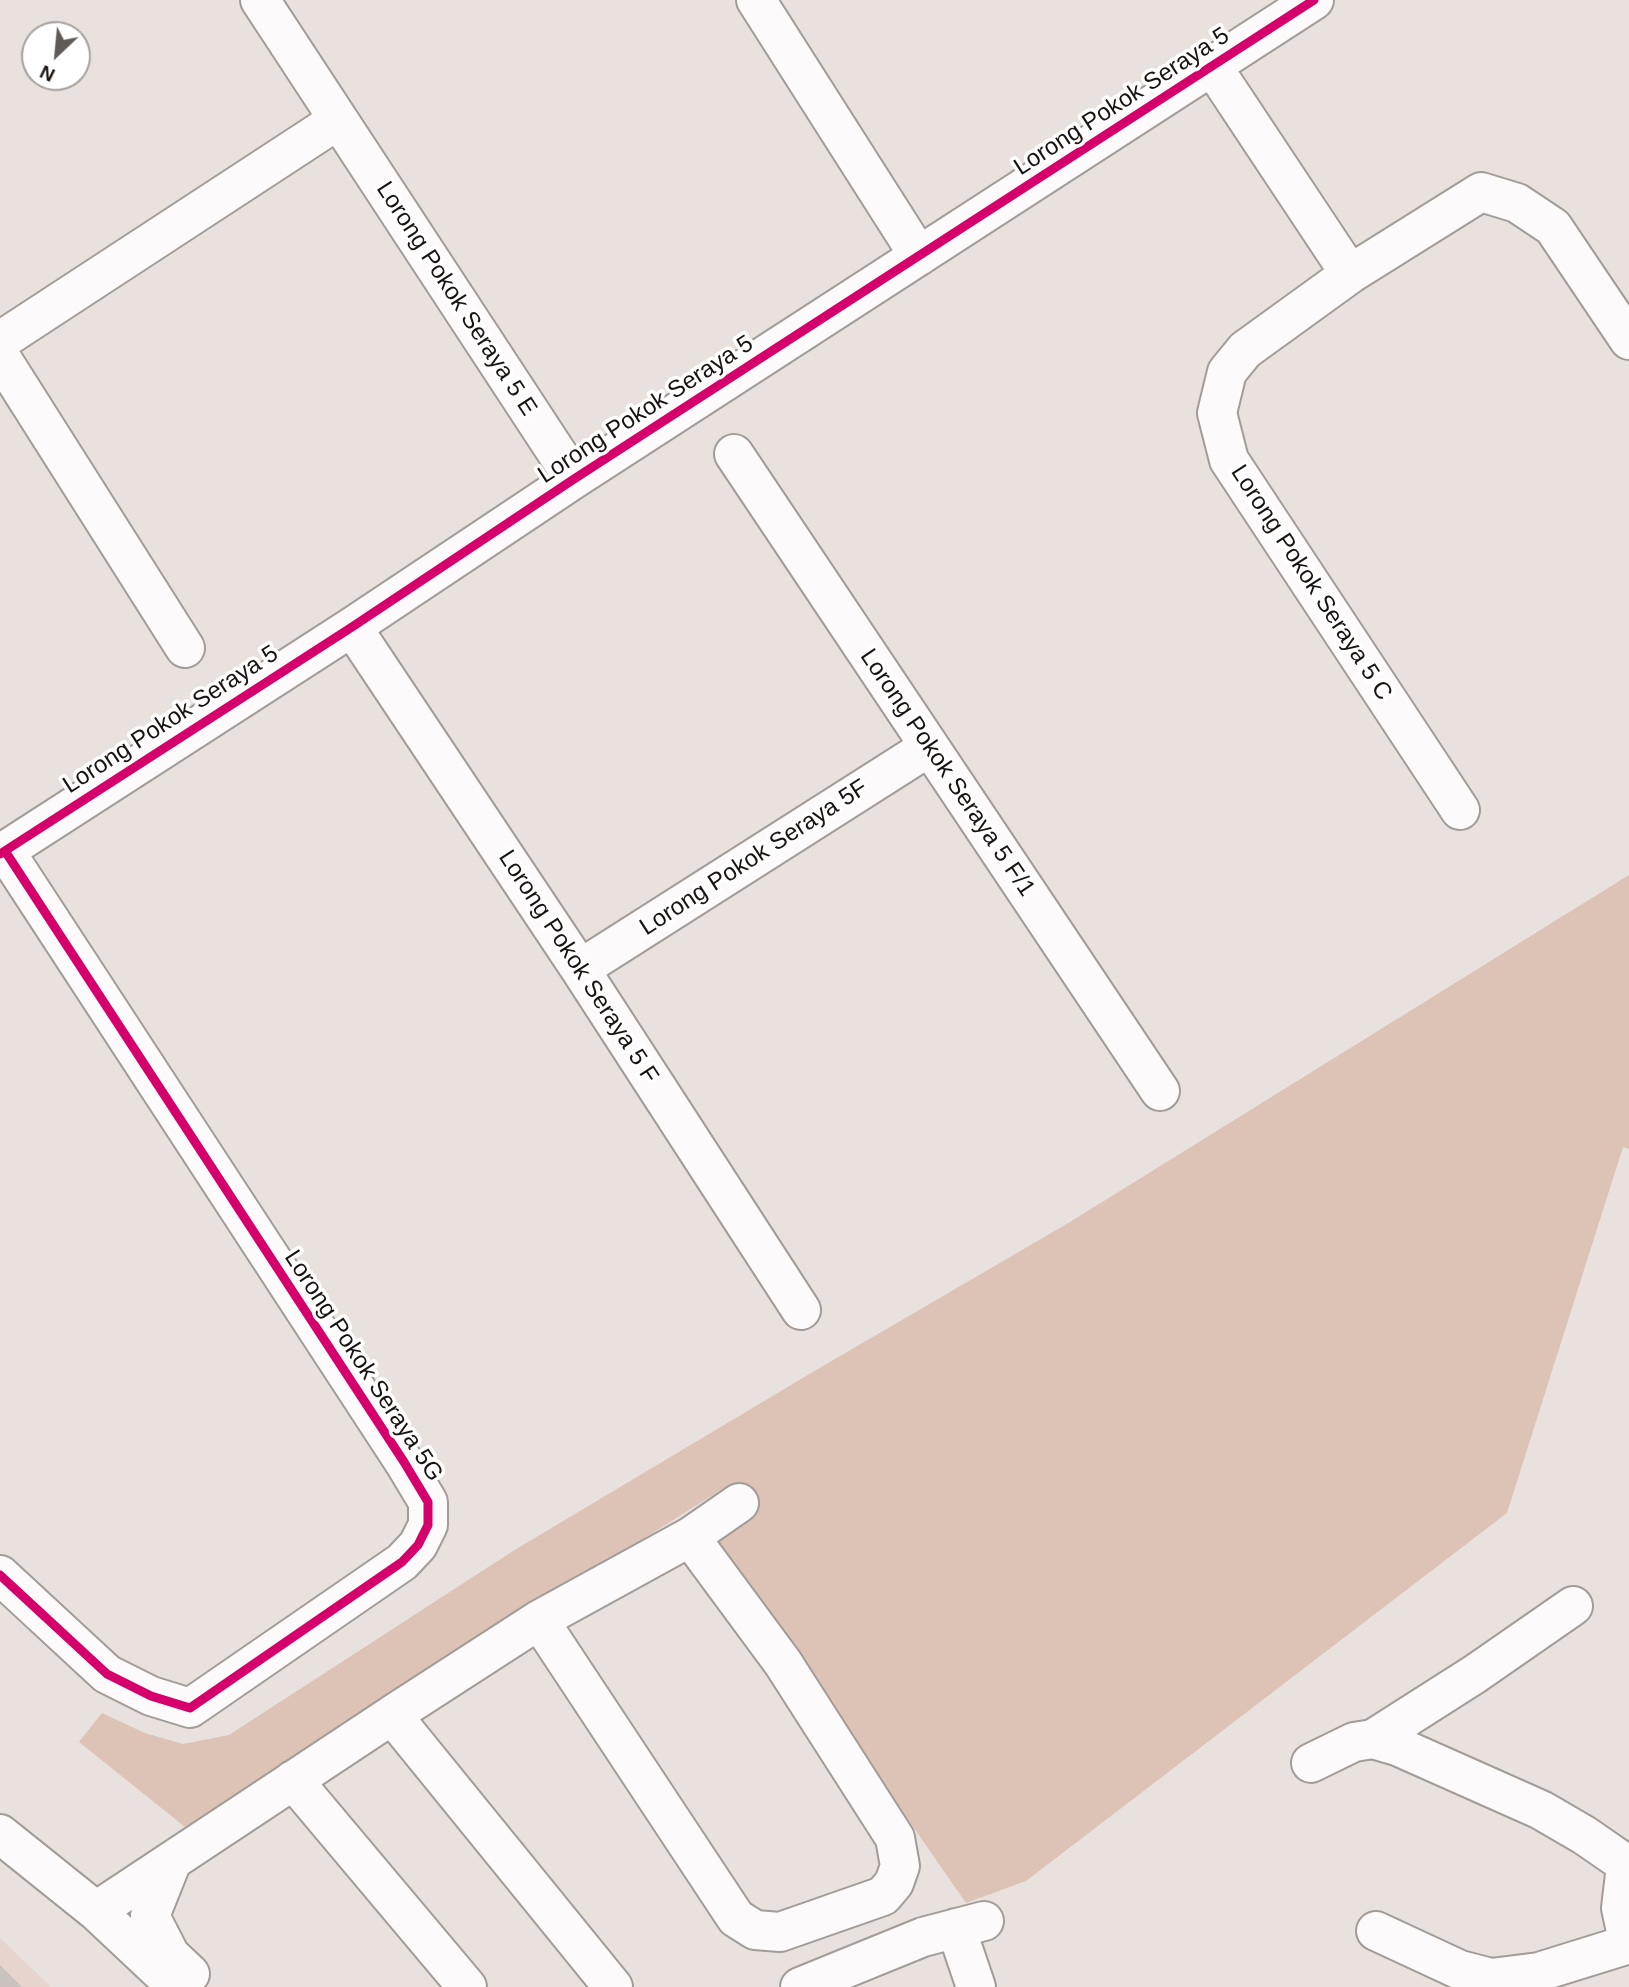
<!DOCTYPE html>
<html>
<head>
<meta charset="utf-8">
<style>
	body { margin:0 }
	#map { position:relative; width:1629px; height:1987px; overflow:hidden; background:#e9e1dd; font-family:Helvetica,sans-serif }
	canvas { display:block }
	.north { position:absolute; left:21px; top:21px; width:70px; height:70px; box-sizing:border-box; background:#fff; border:2px solid #a3a19f; border-radius:50%; rotate:206deg; font-size:19px; font-weight:700; line-height:28px; text-align:center; color:#181310 }
	.north::after { content:''; display:block; margin:auto; width:24px; height:32px; background:#615b58; clip-path:polygon(50% 0,100% 100%,50% 72%,0 100%) }
</style>
</head>
<body>
<div id="map">
<canvas width="1629" height="1987"></canvas>
<div class="north">N</div>
</div>
<script>
const context = document.querySelector('canvas').getContext('2d');
context.lineJoin = 'round';
function paint(path, color) { context.fillStyle = color; context.fill(path, 'evenodd'); }
const poly = rows => new Path2D(rows.map(r => 'M' + r).join(''));
function trace(path, color, width, dash) { context.strokeStyle = color; context.lineWidth = width; context.lineCap = dash ? 'butt' : 'round'; context.setLineDash(dash || []); context.stroke(path); }
function write(font, color, halo, rows, align = 'center') {
  context.font = font + ' Helvetica,sans-serif'; context.lineWidth = 7; context.setLineDash([]); context.textBaseline = 'middle'; context.strokeStyle = halo; context.fillStyle = color; for (const [text, x, y, turn = 0] of rows) {
    context.save(); context.translate(x, y); context.rotate((+turn || 0) * Math.PI / 180); context.textAlign = isNaN(turn) ? turn : align; if (halo) context.strokeText(text, 0, 0); context.fillText(text, 0, 0); context.restore();
  }
}
paint(poly([
	[0,1938,51,1987,0,1987]
]), '#e6d5cd');
paint(poly([
	[1629,875,1629,1149,1623,1147,1507,1513,1026,1881,966,1903,723,1553,719,1545,737,1485,724,1488,185,1827,79,1742,102,1713,145,1733,183,1744,229,1735,513,1551,811,1373,1070,1222]
]), '#ddc3b5');
paint(poly([
	[0,1965,22,1987,0,1987]
]), '#c9c2bf');
const minor = poly([
	[260,0,574,479],
	[756,0,919,256],
	[1212,66,1350,274],
	[0,341,338,120],
	[0,356,185,648],
	[734,454,1160,1091],
	[352,627,580,969,801,1310],
	[1460,810,1229,460,1217,413,1227,372,1245,350,1350,274,1481,192,1517,203,1553,227,1629,340],
	[0,854,352,627,574,479,1314,0],
	[580,969,929,747],
	[0,1575,107,1674,151,1696,190,1708,402,1562,418,1545,428,1525,428,1502,404,1462,5,851],
	[539,1620,736,1918,755,1930,780,1932,883,1896,894,1883,900,1866,895,1838,783,1663,690,1537],
	[392,1715,539,1620,690,1537,739,1503],
	[1373,1739,1475,1674,1573,1606],
	[1311,1763,1354,1742,1373,1739,1397,1746,1541,1810,1584,1835,1629,1866],
	[293,1780,467,1987],
	[0,1834,96,1911,177,1987],
	[172,1861,150,1916,170,1955,190,1974],
	[1626,1866,1621,1908,1629,1945],
	[96,1911,392,1715,613,1987],
	[956,1928,976,1987],
	[1376,1931,1460,1970,1491,1978,1539,1972,1629,1944],
	[800,1987,923,1937,984,1921]
]);
trace(minor, '#a29c99', 42);
trace(minor, '#fcfafa', 38);
trace(poly([
	[0,854,352,627,574,479,1314,0],
	[0,1575,107,1674,151,1696,190,1708,402,1562,418,1545,428,1525,428,1502,404,1462,5,851]
]), '#d6006c', 9);
write('24px', '#181310', '#fff', [
	["Lorong Pokok Seraya 5",1122,102,-33],
	["Lorong Pokok Seraya 5 E",456,299,57],
	["Lorong Pokok Seraya 5",646,410,-33],
	["Lorong Pokok Seraya 5 C",1311,583,57],
	["Lorong Pokok Seraya 5",171,720,-33],
	["Lorong Pokok Seraya 5 F/1",947,773,56],
	["Lorong Pokok Seraya 5F",754,858,-33],
	["Lorong Pokok Seraya 5 F",578,967,57],
	["Lorong Pokok Seraya 5G",363,1366,57]
]);
</script>
</body>
</html>
